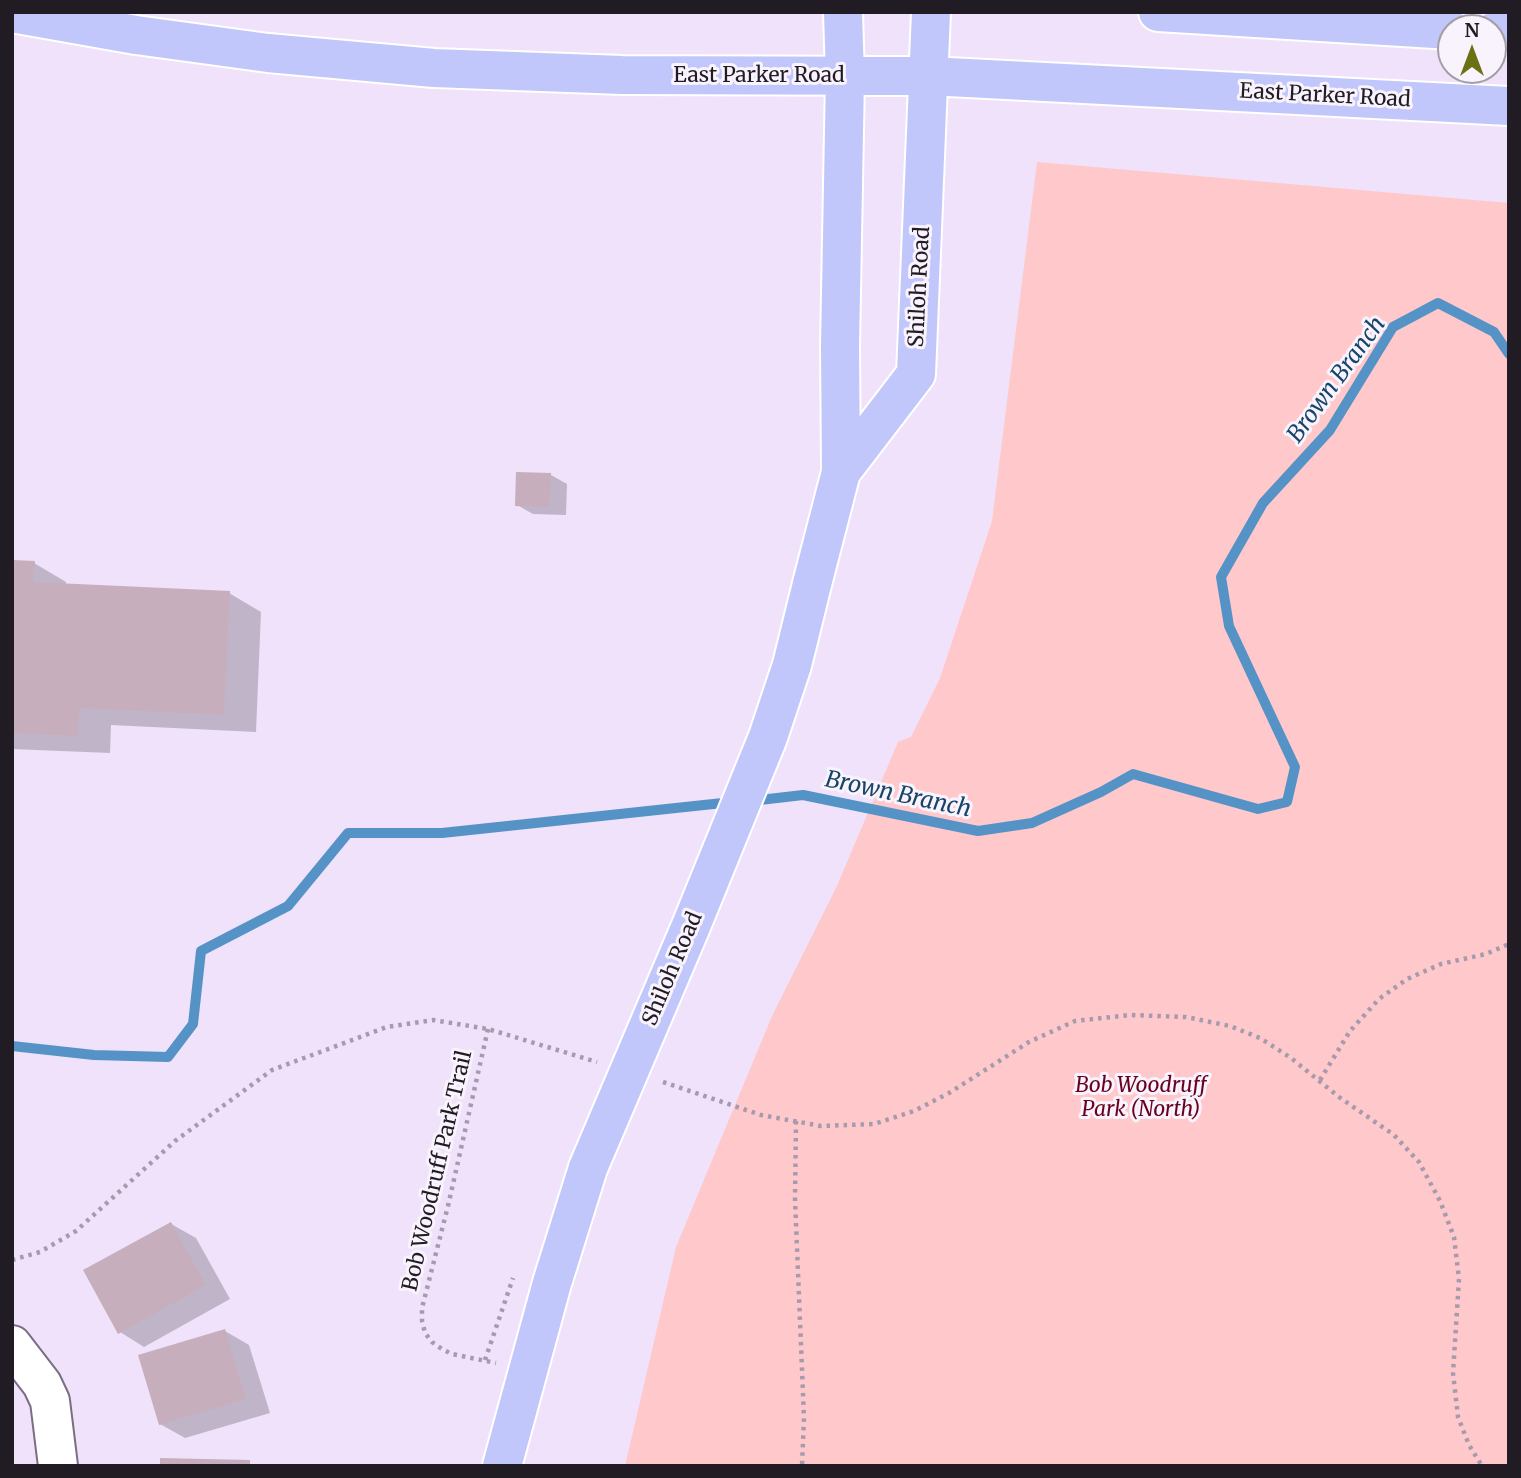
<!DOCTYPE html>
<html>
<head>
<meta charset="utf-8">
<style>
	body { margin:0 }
	#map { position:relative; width:1521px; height:1478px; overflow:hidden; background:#efe2fa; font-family:Merriweather,serif }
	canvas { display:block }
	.frame { position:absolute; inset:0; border:14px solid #211c24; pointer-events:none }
	.north { position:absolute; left:1437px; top:14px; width:70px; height:70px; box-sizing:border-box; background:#f8f3fc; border:2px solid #a29da6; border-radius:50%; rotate:0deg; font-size:19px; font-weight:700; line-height:28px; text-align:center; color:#211c24 }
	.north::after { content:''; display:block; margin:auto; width:24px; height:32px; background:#6b7015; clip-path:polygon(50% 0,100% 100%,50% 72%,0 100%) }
</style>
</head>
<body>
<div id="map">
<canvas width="1521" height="1478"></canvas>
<div class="frame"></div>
<div class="north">N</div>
</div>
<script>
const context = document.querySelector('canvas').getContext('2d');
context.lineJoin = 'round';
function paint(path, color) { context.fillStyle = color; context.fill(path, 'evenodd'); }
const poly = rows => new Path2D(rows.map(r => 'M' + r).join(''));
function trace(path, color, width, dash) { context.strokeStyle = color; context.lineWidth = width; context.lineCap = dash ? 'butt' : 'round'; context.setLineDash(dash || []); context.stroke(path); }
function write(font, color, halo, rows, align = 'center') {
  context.font = font + ' Merriweather,serif'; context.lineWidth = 6; context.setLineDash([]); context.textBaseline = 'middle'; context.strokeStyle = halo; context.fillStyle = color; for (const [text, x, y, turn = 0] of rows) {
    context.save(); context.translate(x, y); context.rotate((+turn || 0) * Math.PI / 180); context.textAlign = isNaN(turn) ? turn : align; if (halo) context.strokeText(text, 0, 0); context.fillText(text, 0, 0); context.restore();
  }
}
paint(poly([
	[1037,162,1509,203,1509,1466,625,1466,676,1247,772,1016,836,888,898,742,911,737,940,678,992,521]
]), '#ffc9cc');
paint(poly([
	[551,475,567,484,566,515,533,514,517,505],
	[12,562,34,563,66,582,66,585,229,593,261,612,256,732,111,725,110,753,12,749],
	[171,1224,196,1238,230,1299,144,1347,120,1332],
	[225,1331,249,1345,270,1413,185,1438,160,1424]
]), '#0003');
trace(poly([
	[751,801,803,795,978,831,1032,823,1101,792,1133,774,1258,809,1287,802,1295,767,1229,626,1221,577,1263,503,1330,430,1393,327,1438,303,1494,332,1509,354],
	[12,1046,94,1055,168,1057,193,1024,201,951,288,906,348,833,442,833,732,802]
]), '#5593c6', 10);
paint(poly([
	[516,472,551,473,550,507,515,506],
	[12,560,35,561,33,582,230,591,224,715,79,708,78,736,12,733],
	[171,1222,206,1285,118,1334,83,1270],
	[225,1329,246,1399,159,1425,138,1355],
	[160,1458,250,1460,250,1466,160,1466]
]), '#c6aebc');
const minor = poly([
	[12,1345,42,1384,50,1401,58,1466]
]);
const major = poly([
	[1158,12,1451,30],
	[12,13,136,35,268,53,434,68,622,75,929,76,1509,106],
	[1493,32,1509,33],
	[841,472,916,374,931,12],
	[812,584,841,472,840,346,845,77,843,12],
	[502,1466,552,1283,588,1168]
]);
trace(minor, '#796e82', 42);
trace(major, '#fff', 42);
trace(poly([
	[488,1029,448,1206,422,1308,422,1321,425,1333,432,1342,442,1349,452,1354,496,1363],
	[1320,1080,1350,1031,1379,999,1407,979,1441,964,1486,954,1509,944],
	[663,1082,761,1115,821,1126,874,1124,914,1111,949,1093,1029,1042,1075,1021,1130,1015,1186,1017,1230,1026,1260,1038,1291,1058,1339,1097,1394,1135,1419,1162,1440,1201,1454,1237,1459,1279,1453,1373,1458,1417,1469,1445,1482,1466],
	[796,1121,795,1199,804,1418,802,1466],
	[12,1260,40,1252,76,1231,175,1141,272,1070,387,1027,433,1020,488,1029,597,1062],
	[485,1360,513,1278]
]), '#a59bad', 4.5, [3.5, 5]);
trace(minor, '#fff', 38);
trace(major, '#c1c7fa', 38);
const majorBridge = poly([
	[588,1168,691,926,768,737,792,665,812,584]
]);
trace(majorBridge, '#fff', 42, []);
trace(majorBridge, '#c1c7fa', 38);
write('21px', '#211c24', '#f8f3fc', [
	["East Parker Road",759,76],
	["East Parker Road",1325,96,3],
	["Shiloh Road",920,287,-87],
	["Shiloh Road",673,969,-67],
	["Bob Woodruff Park Trail",438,1171,-77]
]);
write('italic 21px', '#68011e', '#f8f3fc', [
	["Bob Woodruff",1141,1086],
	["Park (North)",1141,1110]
]);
write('italic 23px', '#174568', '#f8f3fc', [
	["Brown Branch",1337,380,-54],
	["Brown Branch",898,795,12]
]);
</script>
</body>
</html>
